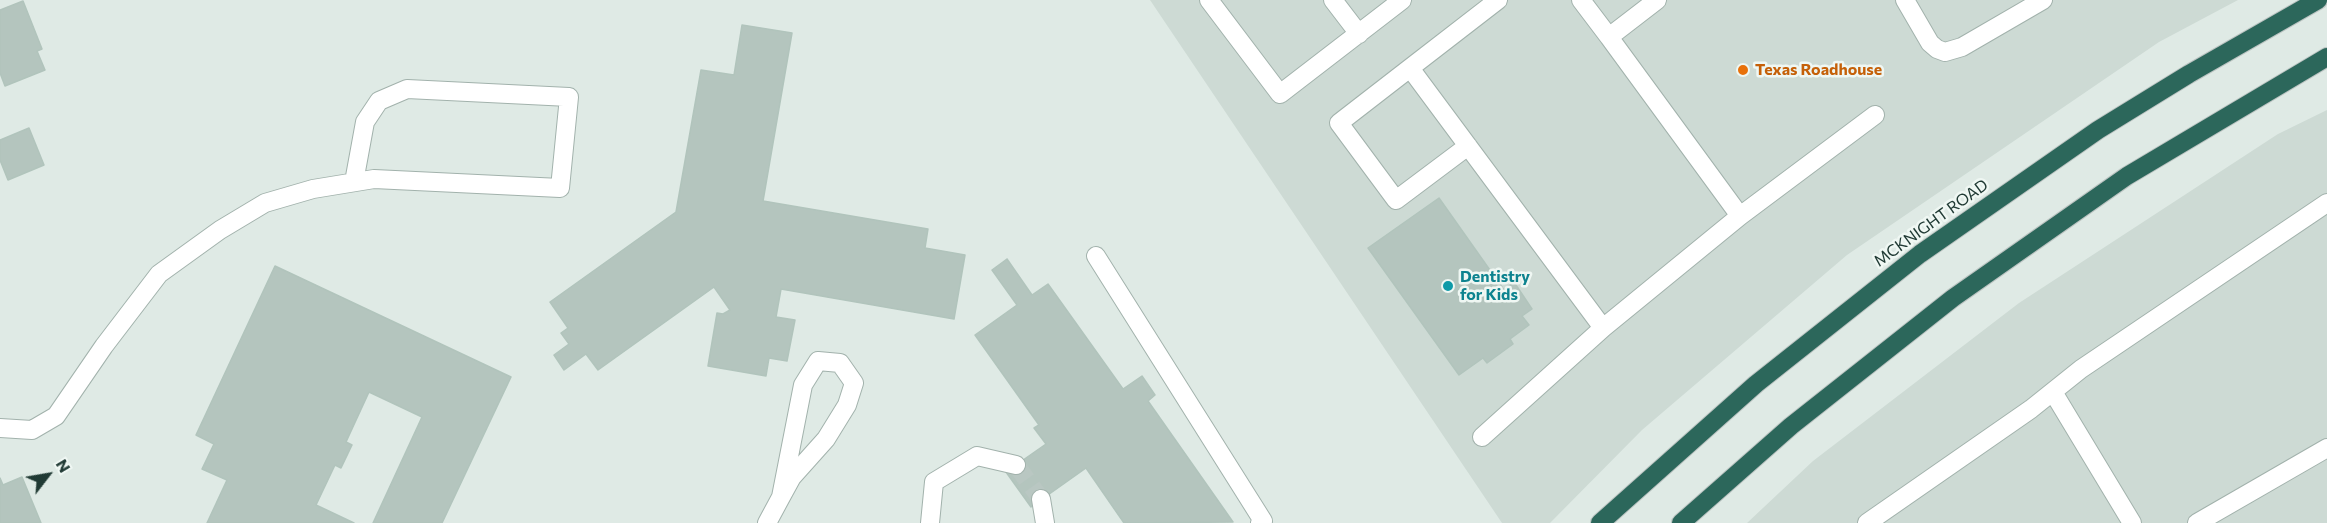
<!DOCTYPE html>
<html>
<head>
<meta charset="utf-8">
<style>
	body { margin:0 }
	#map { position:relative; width:2327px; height:523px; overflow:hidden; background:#dfeae5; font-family:Commissioner,sans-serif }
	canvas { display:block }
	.north { position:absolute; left:18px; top:445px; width:60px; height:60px; -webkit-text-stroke:4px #eff7f3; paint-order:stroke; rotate:59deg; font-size:16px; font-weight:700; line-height:24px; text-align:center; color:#203a34 }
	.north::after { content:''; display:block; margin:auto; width:21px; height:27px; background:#203a34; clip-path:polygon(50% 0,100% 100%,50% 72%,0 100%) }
</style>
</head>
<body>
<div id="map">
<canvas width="2327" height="523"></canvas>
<div class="north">N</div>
</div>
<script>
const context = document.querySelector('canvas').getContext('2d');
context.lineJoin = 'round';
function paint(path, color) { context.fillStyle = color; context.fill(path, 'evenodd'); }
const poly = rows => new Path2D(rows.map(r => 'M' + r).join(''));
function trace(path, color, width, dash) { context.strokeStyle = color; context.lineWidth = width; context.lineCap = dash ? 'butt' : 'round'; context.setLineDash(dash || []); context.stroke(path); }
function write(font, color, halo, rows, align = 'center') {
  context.font = font + ' Commissioner,sans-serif'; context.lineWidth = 5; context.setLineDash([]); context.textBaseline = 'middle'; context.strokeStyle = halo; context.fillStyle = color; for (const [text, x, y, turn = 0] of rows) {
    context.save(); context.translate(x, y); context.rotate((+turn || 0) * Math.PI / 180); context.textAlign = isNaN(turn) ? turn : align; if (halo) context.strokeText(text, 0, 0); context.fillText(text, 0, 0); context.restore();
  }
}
paint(poly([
	[1150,0,2238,0,2159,42,1847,255,1642,430,1550,523,1502,523],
	[2327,110,2327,523,1747,523,1813,461,2019,303,2278,134]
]), '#cddad4');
const building = poly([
	[23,1,42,49,37,51,45,70,5,86,0,73,0,10,23,1],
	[742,25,792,33,763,201,928,229,925,248,965,255,954,319,781,289,776,317,795,320,787,361,769,358,766,376,708,366,717,313,723,314,730,310,714,287,598,370,586,354,564,370,554,355,569,344,561,333,568,328,550,302,676,212,701,70,734,75,742,25],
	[29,128,44,165,8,180,0,160,0,140,29,128],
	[1439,198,1504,290,1514,282,1532,309,1522,316,1529,325,1510,339,1513,344,1487,363,1483,358,1459,375,1368,248,1439,198],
	[1007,259,1032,295,1048,284,1123,389,1142,376,1155,395,1148,401,1233,522,1124,523,1086,468,1031,507,1006,472,1046,444,1034,428,1039,425,975,335,1017,305,992,270,1007,259],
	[275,266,511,377,442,523,373,523,422,417,369,392,346,442,352,445,341,468,335,465,316,505,354,523,207,523,227,480,202,469,214,444,196,435,275,266],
	[22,477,41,523,0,523,0,478,3,485,22,477]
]);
paint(building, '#b4c5be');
trace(building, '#b1c4bc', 1.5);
trace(poly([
	[1016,465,1041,499]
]), '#b9c7c2', 18, [18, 9]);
const minor = poly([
	[1209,0,1280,94,1402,0],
	[1333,0,1359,34],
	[1581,0,1609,37,1657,0],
	[1905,0,1930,43,1937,49,1945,52,1962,47,2043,0],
	[1609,37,1740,216,1875,115],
	[1410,68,1339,123,1396,200,1468,146],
	[1096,256,1263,521,1260,523],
	[1603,328,1740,216],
	[2053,392,2132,523],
	[0,428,32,430,56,416,104,346,159,274,220,230,265,203,313,189,374,179,560,188,569,97,407,89,379,101,365,122,354,182],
	[1482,437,1603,328,1410,68,1498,0],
	[1041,499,1045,523],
	[767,523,781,497,792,477,826,439,847,405,854,383,840,363,818,361,803,385,781,497],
	[930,523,934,482,977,456,1016,465],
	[1867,523,2031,409,2081,369,2327,203],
	[2197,523,2327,448]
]);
const highway = poly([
	[1600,523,1756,384,1920,254,2098,130,2189,74,2318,0],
	[1681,523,1791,426,1953,298,2127,176,2327,57]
]);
trace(minor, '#a2b2ac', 20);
trace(highway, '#bcc4c2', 20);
trace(minor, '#fff', 18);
trace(highway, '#2c675b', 18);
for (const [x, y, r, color] of [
	[1743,70,6,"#e8710a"],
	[1448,286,6,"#0f9aa8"]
]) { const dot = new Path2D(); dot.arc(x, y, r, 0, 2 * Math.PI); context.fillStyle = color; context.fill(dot); trace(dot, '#eff7f3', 2); }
write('bold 16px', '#c56008', '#eff7f3', [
	["Texas Roadhouse",1755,70]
], 'left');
write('16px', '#203a34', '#eff7f3', [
	["MCKNIGHT ROAD",1931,223,-36]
]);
write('bold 16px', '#0d838f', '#eff7f3', [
	["Dentistry",1460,277],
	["for Kids",1460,295]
], 'left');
</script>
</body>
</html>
